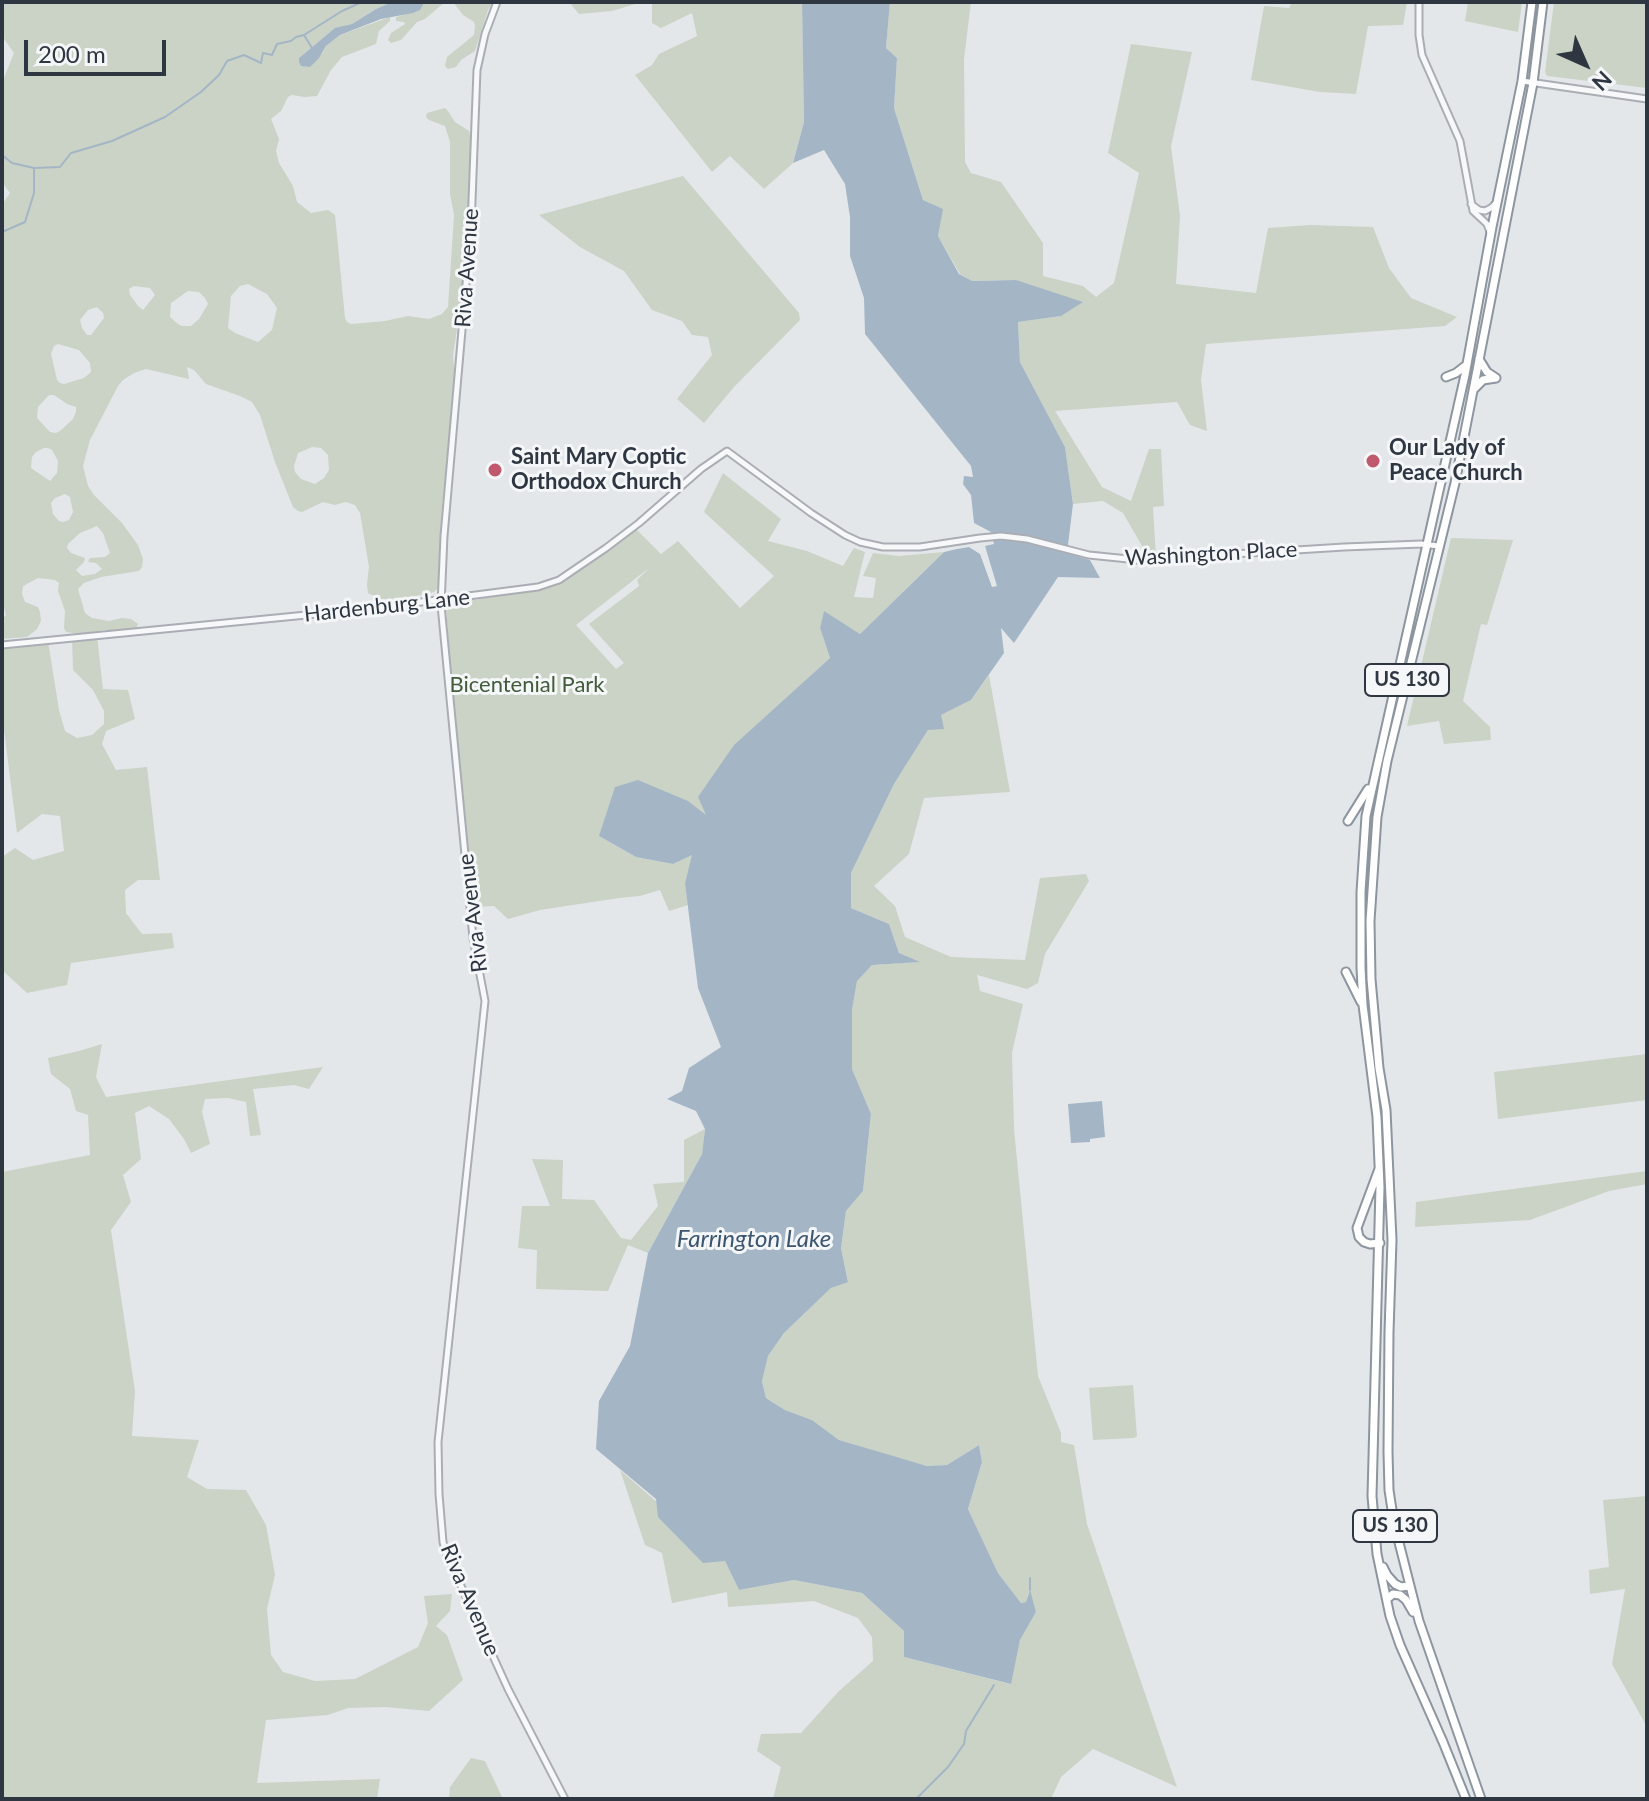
<!DOCTYPE html>
<html>
<head>
<meta charset="utf-8">
<style>
	body { margin:0 }
	#map { position:relative; width:1649px; height:1801px; overflow:hidden; background:#e4e7ea; font-family:Lato,sans-serif }
	canvas { display:block }
	.frame { position:absolute; inset:0; border:4px solid #2e3641; pointer-events:none }
	.north { position:absolute; left:1545px; top:24px; width:80px; height:80px; -webkit-text-stroke:6px #f4f6f8; paint-order:stroke; rotate:135deg; font-size:22px; font-weight:700; line-height:32px; text-align:center; color:#2e3641 }
	.north::after { content:''; display:block; margin:auto; width:28px; height:36px; background:#2e3641; clip-path:polygon(50% 0,100% 100%,50% 72%,0 100%) }
	.scale { position:absolute; left:24px; top:40px; width:142px; height:36px; box-sizing:border-box; border:4px solid #2e3641; border-top:0; padding-left:10px; font-size:24px; line-height:28px; white-space:nowrap; color:#2e3641; -webkit-text-stroke:6px #f4f6f8; paint-order:stroke }
</style>
</head>
<body>
<div id="map">
<canvas width="1649" height="1801"></canvas>
<div class="frame"></div>
<div class="north">N</div>
<div class="scale">200 m</div>
</div>
<script>
const context = document.querySelector('canvas').getContext('2d');
context.lineJoin = 'round';
function paint(path, color) { context.fillStyle = color; context.fill(path, 'evenodd'); }
const poly = rows => new Path2D(rows.map(r => 'M' + r).join(''));
function trace(path, color, width, dash) { context.strokeStyle = color; context.lineWidth = width; context.lineCap = dash ? 'butt' : 'round'; context.setLineDash(dash || []); context.stroke(path); }
function write(font, color, halo, rows, align = 'center') {
  context.font = font + ' Lato,sans-serif'; context.lineWidth = 6; context.setLineDash([]); context.textBaseline = 'middle'; context.strokeStyle = halo; context.fillStyle = color; for (const [text, x, y, turn = 0] of rows) {
    context.save(); context.translate(x, y); context.rotate((+turn || 0) * Math.PI / 180); context.textAlign = isNaN(turn) ? turn : align; if (halo) context.strokeText(text, 0, 0); context.fillText(text, 0, 0); context.restore();
  }
}
paint(poly([
	[2,2,392,2,376,9,352,24,333,30,299,58,322,54,326,46,340,35,390,17,390,21,379,31,376,44,342,57,331,70,317,96,304,97,292,95,288,97,281,111,271,119,279,139,276,151,279,163,293,186,297,202,311,213,328,210,335,215,345,318,347,322,351,324,385,321,408,316,429,319,442,314,448,307,454,215,450,194,450,142,445,126,429,120,426,117,427,113,445,108,448,111,455,122,469,131,472,144,470,157,471,197,464,285,453,355,455,378,442,508,439,574,437,589,434,592,397,600,380,599,368,593,367,584,369,567,360,513,355,505,346,502,335,505,323,502,302,512,298,511,293,507,275,462,260,415,252,402,240,396,206,384,194,370,187,367,189,379,146,369,134,373,123,380,118,386,90,440,83,466,88,486,94,495,122,523,138,545,143,559,142,567,139,571,101,577,84,583,78,589,85,613,92,618,109,621,122,618,131,619,138,624,136,628,123,630,105,630,80,634,66,632,64,628,65,611,58,591,59,583,55,580,38,578,23,586,22,594,25,602,38,607,40,612,41,621,37,629,27,637,2,639,2,619,6,615,2,599,2,205,10,193,2,182,2,83,14,53,2,36],
	[248,284,267,294,277,308,272,330,258,342,235,333,228,328,231,296,240,286],
	[134,286,150,288,155,295,143,310,138,306,130,295,129,289],
	[188,291,199,292,205,298,208,304,199,319,191,326,182,326,178,324,170,317,171,303],
	[97,307,103,313,104,318,91,335,87,335,82,328,80,320,88,310],
	[58,344,79,350,90,363,91,372,84,378,64,384,60,383,57,380,51,354,54,346],
	[49,395,54,395,67,404,76,407,76,412,73,419,60,431,56,433,50,432,37,418,38,407],
	[312,447,321,448,328,455,329,470,324,478,315,484,301,479,295,472,294,466,298,453],
	[44,448,48,448,52,450,58,461,57,473,50,481,31,468,32,457,36,452],
	[65,494,70,497,73,512,69,520,63,522,59,521,53,514,51,503,55,498],
	[97,526,103,533,110,553,105,557,90,558,88,562,96,563,102,569,95,574,82,576,76,570,84,562,85,558,71,553,67,548,68,544,80,533],
	[422,2,445,2,425,19,417,22,401,40,391,43,388,40,391,33,405,24,404,22,396,21,396,17,418,11,422,7],
	[453,2,493,2,488,10,475,51,461,60,456,67,448,69,445,66,447,57,474,35,475,26,474,22,463,15],
	[569,2,642,2,612,11,579,14],
	[652,2,802,2,804,122,793,163,764,189,730,156,712,172,635,75,652,65,659,54,697,36,692,13,661,28,652,23],
	[890,2,971,2,964,59,965,162,971,173,1001,182,1043,243,1043,276,1083,286,1096,297,1114,283,1139,173,1108,153,1131,44,1192,52,1171,146,1180,216,1176,284,1256,293,1268,228,1310,225,1373,227,1389,268,1411,298,1457,317,1445,326,1206,344,1201,380,1207,431,1190,425,1177,402,1055,411,1102,487,1131,501,1149,449,1161,449,1164,506,1153,507,1156,558,1149,558,1123,513,1103,501,1073,504,1065,447,1020,362,1018,322,1061,316,1016,280,971,281,960,274,938,236,942,209,923,200,894,108,897,58,886,48],
	[1292,2,1407,2,1403,25,1368,26,1356,94,1320,92,1251,80,1264,6,1289,8],
	[1468,2,1522,2,1518,32,1465,21],
	[1554,2,1647,2,1647,88,1547,76,1545,72],
	[683,176,799,313,800,320,734,387,704,423,677,399,712,355,708,337,692,335,682,321,652,310,624,271,580,247,539,215],
	[723,473,781,519,768,541,807,551,843,566,854,548,865,552,854,597,873,598,876,578,863,576,873,553,899,556,944,552,860,634,824,612,820,628,830,658,734,746,699,797,707,816,599,836,636,857,673,864,693,854,685,883,688,905,669,911,660,890,640,896,619,898,540,910,508,919,494,906,474,907,459,802,446,605,553,586,634,527,661,554,678,541,740,608,774,576,704,512],
	[649,568,637,580,639,586,589,624,624,663,616,669,576,625],
	[1451,538,1513,540,1487,625,1481,624,1463,701,1490,727,1491,740,1444,744,1439,721,1407,726],
	[97,636,103,689,128,690,135,719,106,731,102,744,116,770,147,767,160,880,138,880,125,890,126,913,142,934,172,933,174,948,71,963,67,985,27,993,2,970,2,857,15,848,33,860,64,851,60,816,42,814,17,833,2,714,2,645,48,641,59,710,65,731,77,738,92,735,104,724,104,711,93,690,73,670,72,638],
	[989,675,1010,792,924,798,909,854,874,886,895,906,905,937,951,957,1025,960,1040,878,1086,874,1089,881,1045,954,1038,983,1027,989,977,975,980,991,1023,1004,1012,1053,1014,1129,1038,1376,1061,1433,1061,1442,1074,1445,1087,1524,1177,1787,1093,1749,1061,1777,1051,1799,773,1799,781,1767,757,1751,761,1734,801,1733,839,1691,873,1661,872,1637,858,1618,814,1601,728,1607,727,1592,672,1603,662,1553,645,1545,620,1470,725,1561,739,1590,794,1580,862,1593,904,1631,904,1657,1010,1684,1020,1640,1036,1612,1029,1592,1026,1602,1021,1603,998,1573,968,1509,982,1462,979,1445,947,1465,927,1466,888,1455,839,1440,812,1420,785,1410,766,1398,762,1380,768,1356,784,1333,831,1288,848,1281,841,1248,846,1211,863,1191,871,1115,852,1069,852,1010,857,980,872,965,918,962,899,953,889,924,851,908,851,873,894,784,928,730,941,715,971,700],
	[102,1044,96,1077,106,1097,323,1067,309,1089,294,1085,253,1089,261,1135,250,1136,246,1102,228,1098,205,1099,202,1112,210,1144,191,1153,184,1139,169,1119,149,1106,135,1113,141,1159,123,1175,131,1202,111,1230,135,1391,132,1436,199,1440,187,1477,207,1489,246,1490,266,1525,275,1575,267,1609,271,1655,283,1672,315,1681,355,1679,418,1647,428,1623,424,1596,452,1594,450,1611,436,1626,447,1635,463,1680,429,1711,385,1707,348,1708,328,1715,266,1720,257,1783,380,1779,377,1799,2,1799,2,1172,90,1155,88,1115,76,1111,70,1089,51,1074,48,1058,79,1051],
	[1647,1054,1647,1100,1498,1119,1494,1072],
	[705,1129,702,1154,648,1253,628,1245,608,1291,536,1289,537,1250,518,1248,522,1206,550,1206,532,1159,563,1160,562,1199,594,1200,621,1238,631,1240,658,1206,653,1184,684,1182,684,1140],
	[1647,1171,1647,1184,1609,1191,1530,1220,1415,1227,1416,1202],
	[1133,1385,1137,1436,1134,1438,1093,1440,1089,1388],
	[1647,1496,1647,1727,1612,1664,1625,1589,1590,1594,1589,1570,1609,1567,1603,1500],
	[471,1758,485,1761,503,1799,449,1799,450,1787]
]), '#cad3c6');
paint(poly([
	[392,2,422,2,423,5,420,10,413,13,381,19,340,35,326,46,319,58,310,67,301,66,299,62,299,58,335,28,352,24,376,9],
	[802,2,890,2,886,48,897,58,894,108,923,200,943,209,938,236,959,274,972,281,1016,280,1083,302,1061,316,1018,322,1020,362,1065,447,1073,504,1067,553,1090,560,1100,578,1058,577,1014,643,1001,628,1004,653,971,700,941,715,944,729,928,730,894,784,851,873,851,908,889,924,899,953,920,962,872,965,857,981,852,1010,852,1069,871,1114,863,1191,846,1211,841,1248,848,1282,831,1288,784,1333,768,1356,762,1381,766,1398,785,1410,812,1420,839,1440,927,1466,947,1465,979,1445,982,1462,968,1509,998,1573,1021,1603,1026,1602,1030,1590,1036,1612,1020,1640,1011,1684,904,1657,904,1631,862,1593,794,1580,739,1590,725,1561,703,1563,658,1517,656,1499,596,1449,599,1401,630,1346,648,1253,702,1154,705,1129,696,1111,667,1099,682,1091,689,1068,721,1047,698,988,685,883,692,855,673,864,636,857,599,836,615,787,638,780,688,801,706,815,698,797,734,745,830,658,820,628,824,611,860,634,944,552,957,549,969,547,980,554,992,587,997,586,985,546,994,544,991,532,974,523,971,495,963,484,964,476,973,477,971,466,865,334,864,298,850,256,850,217,845,184,824,150,793,163,804,122],
	[1102,1101,1105,1137,1090,1139,1090,1142,1071,1143,1068,1104]
]), '#a4b6c6');
trace(poly([
	[304,35,312,48],
	[2,155,12,163,34,168],
	[2,232,25,222,34,193,34,168,60,167,71,153,112,141,165,117,201,92,219,75,227,61,244,55,261,63,263,53,272,55,277,44,291,41,296,37,304,35,342,11,362,2],
	[1030,1578,1030,1590],
	[916,1799,948,1767,964,1744,966,1731,994,1685]
]), '#a4b6c6', 2);
const minor = poly([
	[497,2,485,34,477,70,471,227,444,536,441,605,473,938,485,1001,438,1442,439,1494,443,1542,446,1553,508,1689,565,1799],
	[1419,2,1419,35,1422,55,1460,141,1473,211,1487,224,1490,232],
	[1522,81,1647,99],
	[1471,204,1479,210,1485,211,1491,208,1496,203],
	[2,645,367,609,538,587,559,580,606,548,639,523,701,469,727,451,811,513,845,535,860,542,883,547,920,547,980,538,1001,536,1027,539,1089,555,1138,560,1344,547,1421,544,1439,546]
]);
const highway = poly([
	[1479,359,1487,372,1496,378],
	[1446,377,1456,373,1465,366],
	[1474,389,1483,380,1496,378],
	[1348,821,1368,789],
	[1346,972,1361,1002],
	[1379,1169,1357,1228,1359,1237,1364,1242,1370,1244,1380,1243],
	[1383,1567,1387,1575,1395,1584,1401,1587,1409,1586],
	[1387,1599,1393,1594,1400,1595,1406,1600,1413,1612],
	[1466,1799,1443,1742,1400,1645,1390,1616,1377,1554,1372,1496,1380,1187,1377,1117,1363,1005,1361,968,1361,892,1366,816,1465,375,1492,227,1522,81,1532,2],
	[1481,1799,1419,1621,1394,1523,1389,1490,1388,1452,1389,1332,1392,1240,1386,1110,1379,1068,1371,979,1370,921,1377,817,1387,761,1455,483,1533,83,1543,2]
]);
trace(minor, '#aaaeb4', 9);
trace(highway, '#8d959f', 11);
trace(minor, '#f7f8f9', 5);
trace(highway, '#fff', 7);
for (const [x, y, r, color] of [
	[1373,461,8,"#c0596e"],
	[495,470,8,"#c0596e"]
]) { const dot = new Path2D(); dot.arc(x, y, r, 0, 2 * Math.PI); context.fillStyle = color; context.fill(dot); trace(dot, '#f4f6f8', 3); }
for (const [x, y, w] of [
	[1407,680,84],
	[1395,1526,84]
]) { const box = new Path2D(); box.roundRect(x - w / 2, y - 16, w, 32, 6); context.fillStyle = '#f4f6f8'; context.fill(box); trace(box, '#2e3641', 2); }
write('bold 20px', '#2e3641', null, [
	["US 130",1407,680],
	["US 130",1395,1526]
]);
write('22px', '#2e3641', '#f4f6f8', [
	["Riva Avenue",467,268,-86],
	["Washington Place",1211,554,-3],
	["Hardenburg Lane",387,606,-6],
	["Riva Avenue",473,913,-97],
	["Riva Avenue",470,1600,67]
]);
write('bold 22px', '#2e3641', '#f4f6f8', [
	["Our Lady of",1389,448],
	["Peace Church",1389,473],
	["Saint Mary Coptic",511,457],
	["Orthodox Church",511,482]
], 'left');
write('22px', '#445b3c', '#f4f6f8', [
	["Bicentenial Park",527,685]
]);
write('italic 24px', '#3c5670', '#f4f6f8', [
	["Farrington Lake",754,1239]
]);
</script>
</body>
</html>
